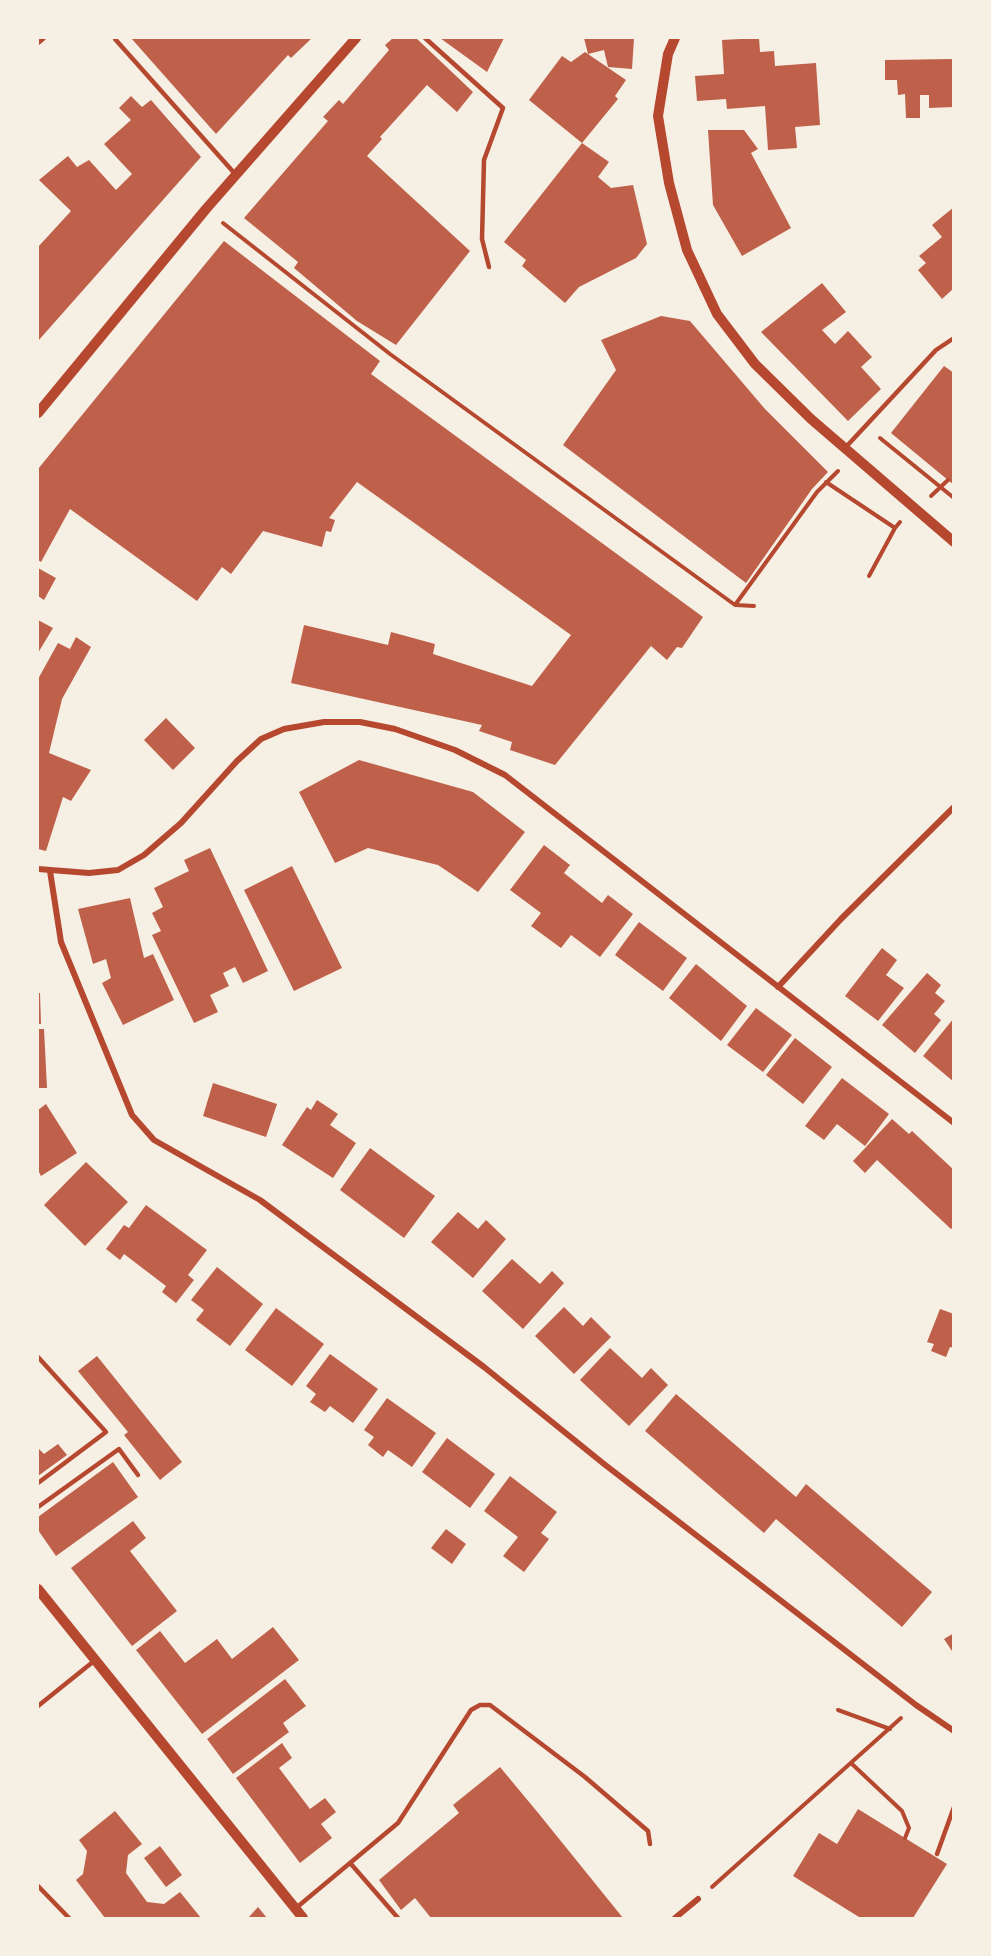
<!DOCTYPE html>
<html>
<head>
<meta charset="utf-8">
<style>
	body { margin:0 }
	#map { position:relative; width:991px; height:1956px; overflow:hidden; background:#f6efe4; font-family:"Varela Round",sans-serif }
	canvas { display:block }
	.frame { position:absolute; inset:0; border:39px solid #f6efe4; pointer-events:none }
</style>
</head>
<body>
<div id="map">
<canvas width="991" height="1956"></canvas>
<div class="frame"></div>
</div>
<script>
const context = document.querySelector('canvas').getContext('2d');
context.lineJoin = 'round';
function paint(path, color) { context.fillStyle = color; context.fill(path, 'evenodd'); }
const poly = rows => new Path2D(rows.map(r => 'M' + r).join(''));
function trace(path, color, width, dash) { context.strokeStyle = color; context.lineWidth = width; context.lineCap = dash ? 'butt' : 'round'; context.setLineDash(dash || []); context.stroke(path); }
paint(poly([
	[131,38,312,38,291,58,288,55,216,134],
	[393,38,416,38,473,92,457,112,427,85,380,137,382,139,367,156,470,251,396,345,357,321,294,268,298,262,244,218,328,121,323,117,339,100,343,104,389,50,385,45],
	[440,38,504,38,487,72],
	[584,38,634,38,632,69,608,67,604,50,588,54],
	[759,38,760,52,774,51,775,66,816,63,820,125,795,127,797,148,768,150,765,106,727,109,726,99,697,101,695,76,724,74,722,40],
	[585,52,626,80,615,96,618,99,582,143,529,100,562,56,571,62],
	[954,59,954,107,929,108,929,95,920,95,920,118,906,118,905,94,898,95,897,80,885,80,885,60],
	[131,96,142,107,151,100,201,157,38,341,38,247,71,211,39,180,68,156,77,167,89,160,116,190,132,174,104,144,131,120,119,108],
	[708,130,744,130,758,149,751,153,791,228,742,256,713,205],
	[582,143,609,162,598,177,611,188,633,185,647,244,636,258,579,287,565,303,522,266,526,260,504,242],
	[954,207,954,288,942,299,918,270,926,263,919,256,942,237,932,225],
	[224,241,380,361,371,374,703,617,682,648,677,647,667,660,651,646,555,765,510,750,512,742,479,731,482,725,291,683,304,625,388,645,391,632,435,644,433,654,532,686,571,635,357,482,329,518,335,520,331,532,326,531,322,547,263,531,231,574,222,567,197,601,70,509,41,562,38,560,38,469],
	[822,283,846,312,822,330,835,344,848,331,872,357,861,367,881,389,848,421,761,332],
	[661,316,690,321,765,409,828,472,812,489,746,583,563,445,616,370,601,340],
	[944,366,954,373,954,485,891,433],
	[38,568,56,578,44,600,38,596],
	[38,620,53,628,38,653],
	[76,637,91,647,62,699,49,753,91,770,71,801,63,797,46,851,38,849,38,679,58,643,70,649],
	[166,718,195,748,173,770,144,740],
	[359,760,473,792,525,832,478,892,438,865,368,848,335,863,299,792],
	[544,845,570,865,564,873,602,903,608,895,633,914,600,957,571,935,561,948,531,926,541,913,510,890],
	[210,848,268,971,243,983,235,967,223,973,229,986,210,995,218,1012,194,1023,152,935,161,931,152,913,163,907,154,888,189,871,184,860],
	[292,866,342,968,294,991,244,890],
	[130,898,144,958,153,954,174,1000,123,1025,102,983,111,978,106,959,93,964,78,909],
	[639,922,687,958,663,991,615,955],
	[882,948,897,960,886,975,904,988,878,1021,845,996],
	[696,964,747,1006,721,1041,669,998],
	[927,973,941,985,935,993,945,1001,934,1014,941,1020,915,1053,882,1025],
	[38,993,40,993,41,1024,38,1024],
	[756,1008,792,1035,763,1072,727,1045],
	[954,1018,954,1082,923,1056],
	[38,1029,44,1029,47,1088,38,1088],
	[795,1038,832,1067,803,1104,766,1075],
	[842,1078,889,1114,865,1146,837,1124,824,1140,805,1126],
	[213,1083,277,1104,266,1137,203,1116],
	[317,1100,338,1114,330,1125,356,1143,333,1178,282,1145,307,1107,311,1110],
	[46,1104,77,1153,41,1176,38,1170,38,1110],
	[892,1119,909,1134,912,1131,954,1170,954,1226,951,1229,877,1160,865,1173,853,1161],
	[370,1148,435,1196,404,1238,340,1190],
	[86,1162,128,1202,85,1246,44,1205],
	[146,1205,207,1250,188,1275,194,1280,176,1303,162,1292,166,1286,124,1254,120,1260,106,1249,124,1225,129,1228],
	[458,1212,478,1229,486,1220,506,1239,473,1278,431,1242],
	[512,1259,540,1284,552,1271,564,1283,523,1329,482,1291],
	[217,1267,263,1304,230,1346,196,1320,204,1310,191,1300],
	[564,1307,583,1326,591,1317,611,1337,574,1374,535,1336],
	[276,1308,324,1344,292,1386,245,1350],
	[940,1309,954,1314,954,1348,950,1347,946,1357,931,1351,934,1344,927,1342],
	[610,1348,642,1378,651,1368,668,1385,629,1426,580,1380],
	[330,1354,378,1389,353,1423,330,1406,325,1412,310,1402,316,1394,306,1386],
	[97,1356,182,1462,160,1480,124,1435,128,1432,78,1371],
	[676,1394,796,1497,806,1484,932,1592,902,1627,776,1519,764,1533,645,1431],
	[387,1398,436,1433,412,1467,388,1450,383,1457,368,1445,374,1437,364,1430],
	[447,1438,495,1474,470,1508,422,1472],
	[58,1444,67,1455,38,1476,38,1448,44,1454],
	[113,1462,138,1497,56,1556,38,1530,38,1517],
	[510,1476,557,1512,541,1533,549,1539,524,1572,503,1556,518,1537,484,1511],
	[133,1521,146,1538,130,1551,177,1611,132,1646,71,1568],
	[446,1529,466,1544,452,1564,431,1548],
	[273,1627,299,1660,202,1734,136,1650,160,1631,185,1663,217,1639,232,1659],
	[954,1633,954,1654,944,1639],
	[285,1679,306,1706,283,1723,289,1732,233,1774,207,1739],
	[282,1743,292,1758,279,1768,310,1809,325,1798,336,1812,321,1824,332,1838,300,1863,236,1778],
	[500,1767,539,1814,623,1918,431,1918,415,1898,401,1910,379,1880,459,1813,453,1805],
	[858,1809,947,1864,913,1918,858,1918,859,1917,793,1876,819,1833,837,1844],
	[115,1811,142,1844,128,1855,126,1873,147,1902,164,1904,180,1892,201,1918,105,1918,76,1880,83,1874,87,1851,79,1840],
	[160,1846,182,1875,166,1887,144,1858],
	[258,1907,267,1918,248,1918]
]), '#bf614a');
trace(poly([
	[223,223,390,354,735,605,817,492,838,471],
	[880,438,954,498],
	[826,482,895,528,900,522],
	[931,496,948,480],
	[869,576,895,528],
	[736,605,754,606],
	[838,1710,890,1729],
	[852,1764,902,1811,909,1828,905,1838],
	[712,1887,901,1718]
]), '#b5482f', 4);
trace(poly([
	[425,38,503,108,484,160,482,239,489,267],
	[115,39,236,175],
	[38,43,44,38],
	[845,448,936,350,954,338],
	[38,1357,106,1432,38,1483],
	[38,1507,119,1449,138,1475],
	[38,1706,94,1661],
	[937,1854,954,1807],
	[351,1864,398,1918],
	[38,1886,69,1918],
	[296,1908,398,1823,471,1710,480,1705,490,1705,585,1777,648,1831,650,1844]
]), '#b5482f', 4.5);
trace(poly([
	[38,869,89,873,118,870,144,855,181,823,237,761,261,739,284,729,324,722,360,722,395,729,455,750,505,775,954,1123],
	[50,871,61,942,132,1115,154,1140,260,1200,484,1367,604,1464,916,1705,954,1731],
	[778,987,841,919,954,807],
	[675,1918,698,1899]
]), '#b5482f', 6);
trace(poly([
	[675,38,668,54,658,116,669,183,687,250,717,314,755,364,811,419,954,542],
	[38,413,206,209,356,38],
	[38,1589,303,1918]
]), '#b5482f', 10);
</script>
</body>
</html>
